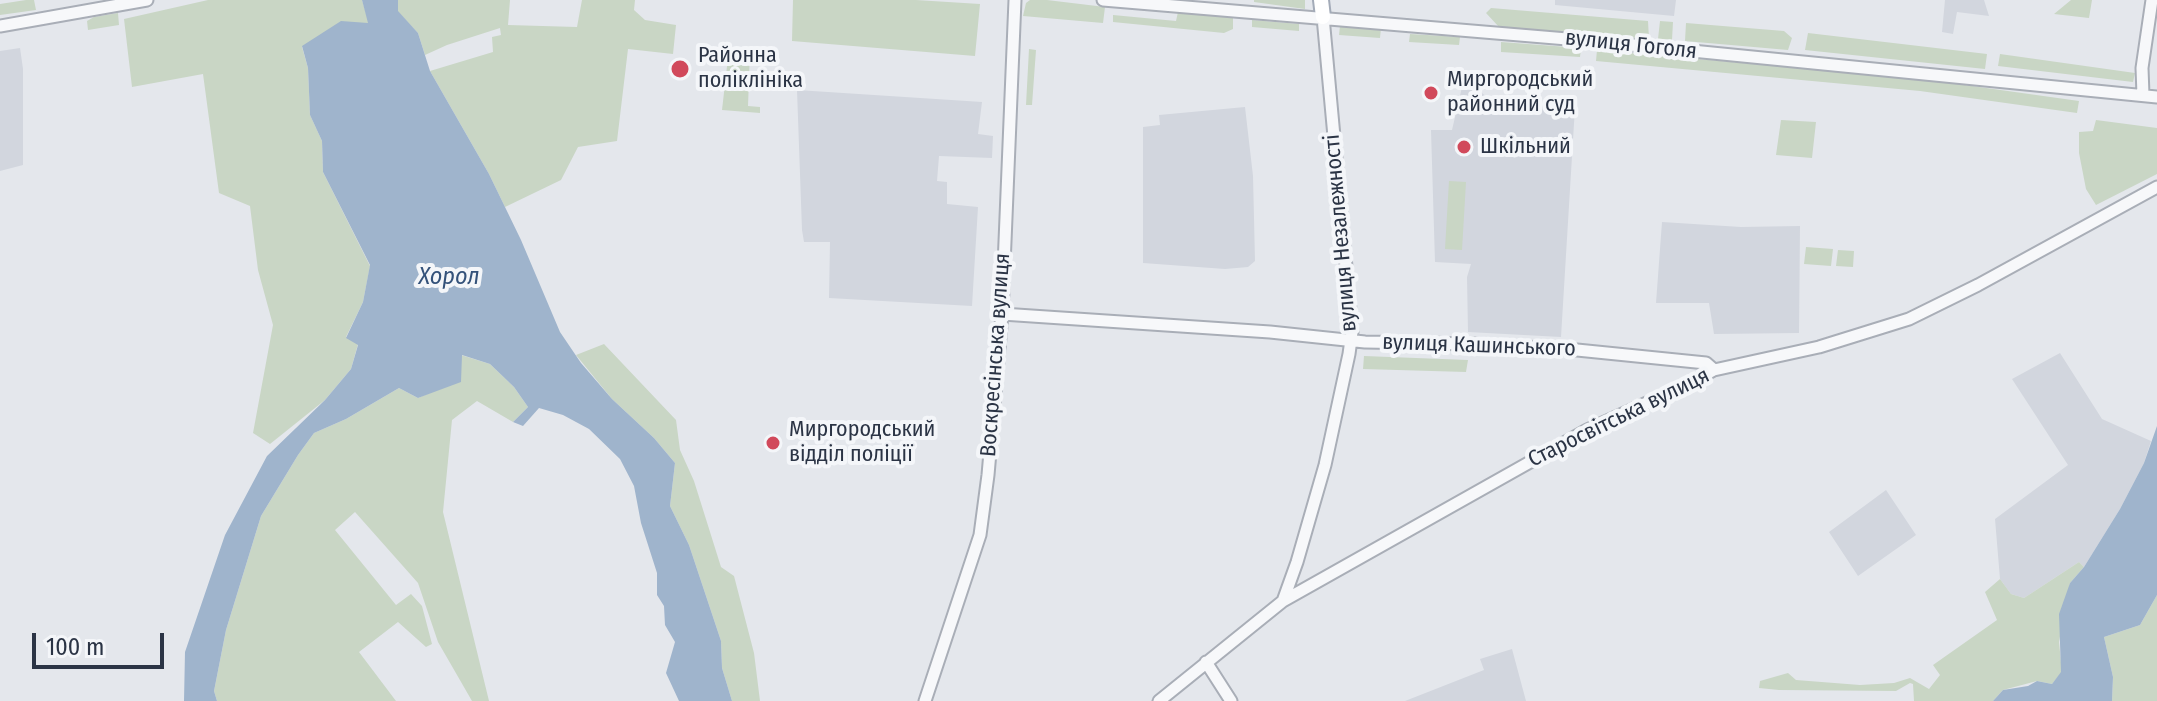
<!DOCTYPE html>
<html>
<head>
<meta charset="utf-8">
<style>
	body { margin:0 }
	#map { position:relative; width:2157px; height:701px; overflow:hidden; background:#e4e7ec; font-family:"Fira Sans Condensed",sans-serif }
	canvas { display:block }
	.scale { position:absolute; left:32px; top:633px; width:132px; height:36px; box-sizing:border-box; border:4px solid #2b3445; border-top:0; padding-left:10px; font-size:24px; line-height:28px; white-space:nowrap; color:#2b3445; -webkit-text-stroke:6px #f4f6f9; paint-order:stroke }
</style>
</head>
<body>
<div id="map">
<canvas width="2157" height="701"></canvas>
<div class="scale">100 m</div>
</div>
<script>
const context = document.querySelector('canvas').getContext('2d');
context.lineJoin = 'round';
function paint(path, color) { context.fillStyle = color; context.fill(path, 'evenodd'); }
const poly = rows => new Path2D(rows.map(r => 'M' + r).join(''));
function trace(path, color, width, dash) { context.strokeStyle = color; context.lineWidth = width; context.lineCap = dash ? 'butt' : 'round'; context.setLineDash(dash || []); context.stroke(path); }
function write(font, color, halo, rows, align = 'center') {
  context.font = font + ' "Fira Sans Condensed",sans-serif'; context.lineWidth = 8; context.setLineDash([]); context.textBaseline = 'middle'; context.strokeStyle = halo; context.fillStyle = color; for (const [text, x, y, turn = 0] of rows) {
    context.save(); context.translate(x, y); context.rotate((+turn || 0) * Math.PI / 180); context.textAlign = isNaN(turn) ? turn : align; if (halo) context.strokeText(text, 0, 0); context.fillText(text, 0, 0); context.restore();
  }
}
paint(poly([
	[1555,0,1676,0,1674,16,1555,5],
	[1945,0,1984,0,1989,16,1957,12,1953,34,1942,32],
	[20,48,23,69,23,165,0,171,0,51],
	[1462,87,1477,89,1494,103,1575,107,1561,337,1468,332,1467,277,1471,264,1435,262,1431,130,1452,130],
	[797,90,982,102,978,134,993,136,992,158,939,156,937,181,947,182,947,204,978,207,972,306,829,298,830,242,804,242,802,230],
	[1245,107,1253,176,1255,261,1248,267,1225,269,1143,263,1143,127,1160,125,1159,115],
	[1662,222,1741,227,1800,226,1799,333,1714,334,1709,303,1656,303],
	[2060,353,2102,419,2151,441,2144,463,2120,509,2084,567,2079,562,2024,598,2011,594,2000,579,1995,519,2068,465,2012,379],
	[1886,490,1916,535,1858,576,1829,532],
	[1512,649,1526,701,1405,701,1484,670,1480,659]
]), '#d2d6de');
paint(poly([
	[26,0,34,0,36,10,0,15,0,4],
	[208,0,362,0,369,23,302,47,308,68,310,115,322,141,323,172,370,266,363,302,346,337,358,344,351,369,325,400,270,444,253,433,273,325,258,270,250,206,219,193,203,74,132,87,124,19],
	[398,0,510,0,508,25,577,27,582,0,635,0,634,10,645,20,676,25,673,54,628,49,617,141,578,147,561,180,505,207,489,174,430,71,493,52,492,37,501,35,500,28,447,45,425,55,418,33,397,11],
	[793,0,916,0,980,4,975,56,792,41],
	[1030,0,1047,0,1105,7,1103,23,1023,16,1026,3],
	[1254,0,1305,0,1305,9,1254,2],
	[2071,0,2092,0,2089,18,2054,14],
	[1491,8,1648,21,1649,39,1499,27,1486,13],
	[1178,12,1233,16,1233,29,1224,33,1113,22,1113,15,1176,21],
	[118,13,119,25,88,30,87,21,94,17],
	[1252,20,1299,24,1299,31,1252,27],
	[1660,21,1673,22,1672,40,1658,39],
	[1686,23,1784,31,1792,38,1788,50,1685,41],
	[1340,26,1381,28,1380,38,1339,35],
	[1808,33,1987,54,1985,69,1805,50],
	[1410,34,1460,37,1459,45,1409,42],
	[1501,42,1581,48,1580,57,1501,52],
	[729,49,750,51,748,106,760,107,760,113,722,110],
	[1029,49,1036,50,1032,105,1026,105],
	[1597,50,1922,79,2079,101,2077,113,1920,91,1596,61],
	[2000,54,2135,73,2133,82,1998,66],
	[1781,120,1816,122,1812,158,1776,155],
	[2096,120,2157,128,2157,174,2096,205,2086,189,2079,153,2079,132,2093,131],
	[1449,181,1466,182,1462,250,1445,249],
	[1806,247,1833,249,1831,266,1804,264],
	[1838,250,1854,251,1853,267,1836,266],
	[604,344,676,420,680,450,694,481,721,567,734,576,754,653,760,701,732,701,722,668,721,641,689,545,670,506,675,463,654,438,612,399,576,355],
	[461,355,490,364,514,387,528,407,513,422,477,401,452,420,443,512,489,701,472,701,438,642,418,583,355,512,335,530,396,605,411,594,422,606,432,644,426,647,398,622,359,652,396,701,217,701,214,691,226,630,261,516,298,455,314,433,346,419,399,388,418,398,434,391],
	[1364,356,1468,360,1466,372,1363,369],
	[2079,562,2084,567,2070,583,2059,642,2062,672,2052,684,2037,681,2003,690,1993,701,1914,701,1913,684,1910,683,1896,691,1779,690,1759,688,1760,681,1788,673,1796,680,1860,685,1894,683,1910,678,1929,689,1940,675,1933,665,1997,620,1985,592,2000,579,2011,594,2024,598],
	[2157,595,2157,701,2112,701,2113,677,2104,637,2140,625]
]), '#c9d6c5');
paint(poly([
	[362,0,398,0,398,11,418,33,430,71,489,174,521,240,560,332,581,363,612,399,654,438,675,463,670,506,689,545,721,641,722,668,732,701,679,701,666,673,675,642,665,625,664,606,657,595,657,573,641,523,634,486,620,459,589,429,563,415,539,408,523,426,513,422,528,407,514,387,490,364,462,355,461,382,418,398,399,388,346,419,314,433,298,455,261,516,226,630,214,691,217,701,184,701,185,652,225,535,267,456,325,400,351,369,358,345,346,338,363,302,370,265,323,172,322,141,310,115,308,68,302,46,341,21,368,23],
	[2157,426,2157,595,2140,625,2104,637,2113,677,2112,701,1993,701,2003,690,2028,686,2037,681,2052,684,2061,672,2059,614,2070,583,2084,567,2120,509,2144,463]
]), '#9fb4cc');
const minor = poly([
	[1103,0,1591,41,2157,97],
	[0,26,147,0],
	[2143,95,2142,68,2152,0],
	[1002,314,1270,332,1365,342,1473,344,1577,350,1706,363,1714,370],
	[1283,601,1297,562,1325,465,1349,354,1352,332,1323,17],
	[1206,662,1231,701],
	[925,701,980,535,988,475,1002,314,1015,0],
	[1159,701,1283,601,1587,430,1684,386,1714,370,1819,347,1909,319,1978,285,2157,187]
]);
const major = poly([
	[1321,0,1323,17]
]);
trace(minor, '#a9aeb7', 15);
trace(major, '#a3abb8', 18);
trace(minor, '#f7f8fa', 11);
trace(major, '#fff', 14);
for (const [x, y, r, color] of [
	[680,69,10,"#d1495b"],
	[1431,93,8,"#d1495b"],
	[1464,147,8,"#d1495b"],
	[773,443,8,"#d1495b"]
]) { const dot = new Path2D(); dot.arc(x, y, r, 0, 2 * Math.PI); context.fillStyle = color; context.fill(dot); trace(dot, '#f4f6f9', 3); }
write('22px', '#2b3445', '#f4f6f9', [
	["вулиця Гоголя",1631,45,6],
	["вулиця Незалежності",1341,233,-95],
	["вулиця Кашинського",1479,346,2],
	["Воскресінська вулиця",996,355,-86],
	["Старосвітська вулиця",1619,418,-26]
]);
write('22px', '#2b3445', '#f4f6f9', [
	["Районна",698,56],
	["поліклініка",698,81],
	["Миргородський",1447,80],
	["районний суд",1447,105],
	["Шкільний",1480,147],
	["Миргородський",789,430],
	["відділ поліції",789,455]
], 'left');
write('italic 24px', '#34527a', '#f4f6f9', [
	["Хорол",449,277]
]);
</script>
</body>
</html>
